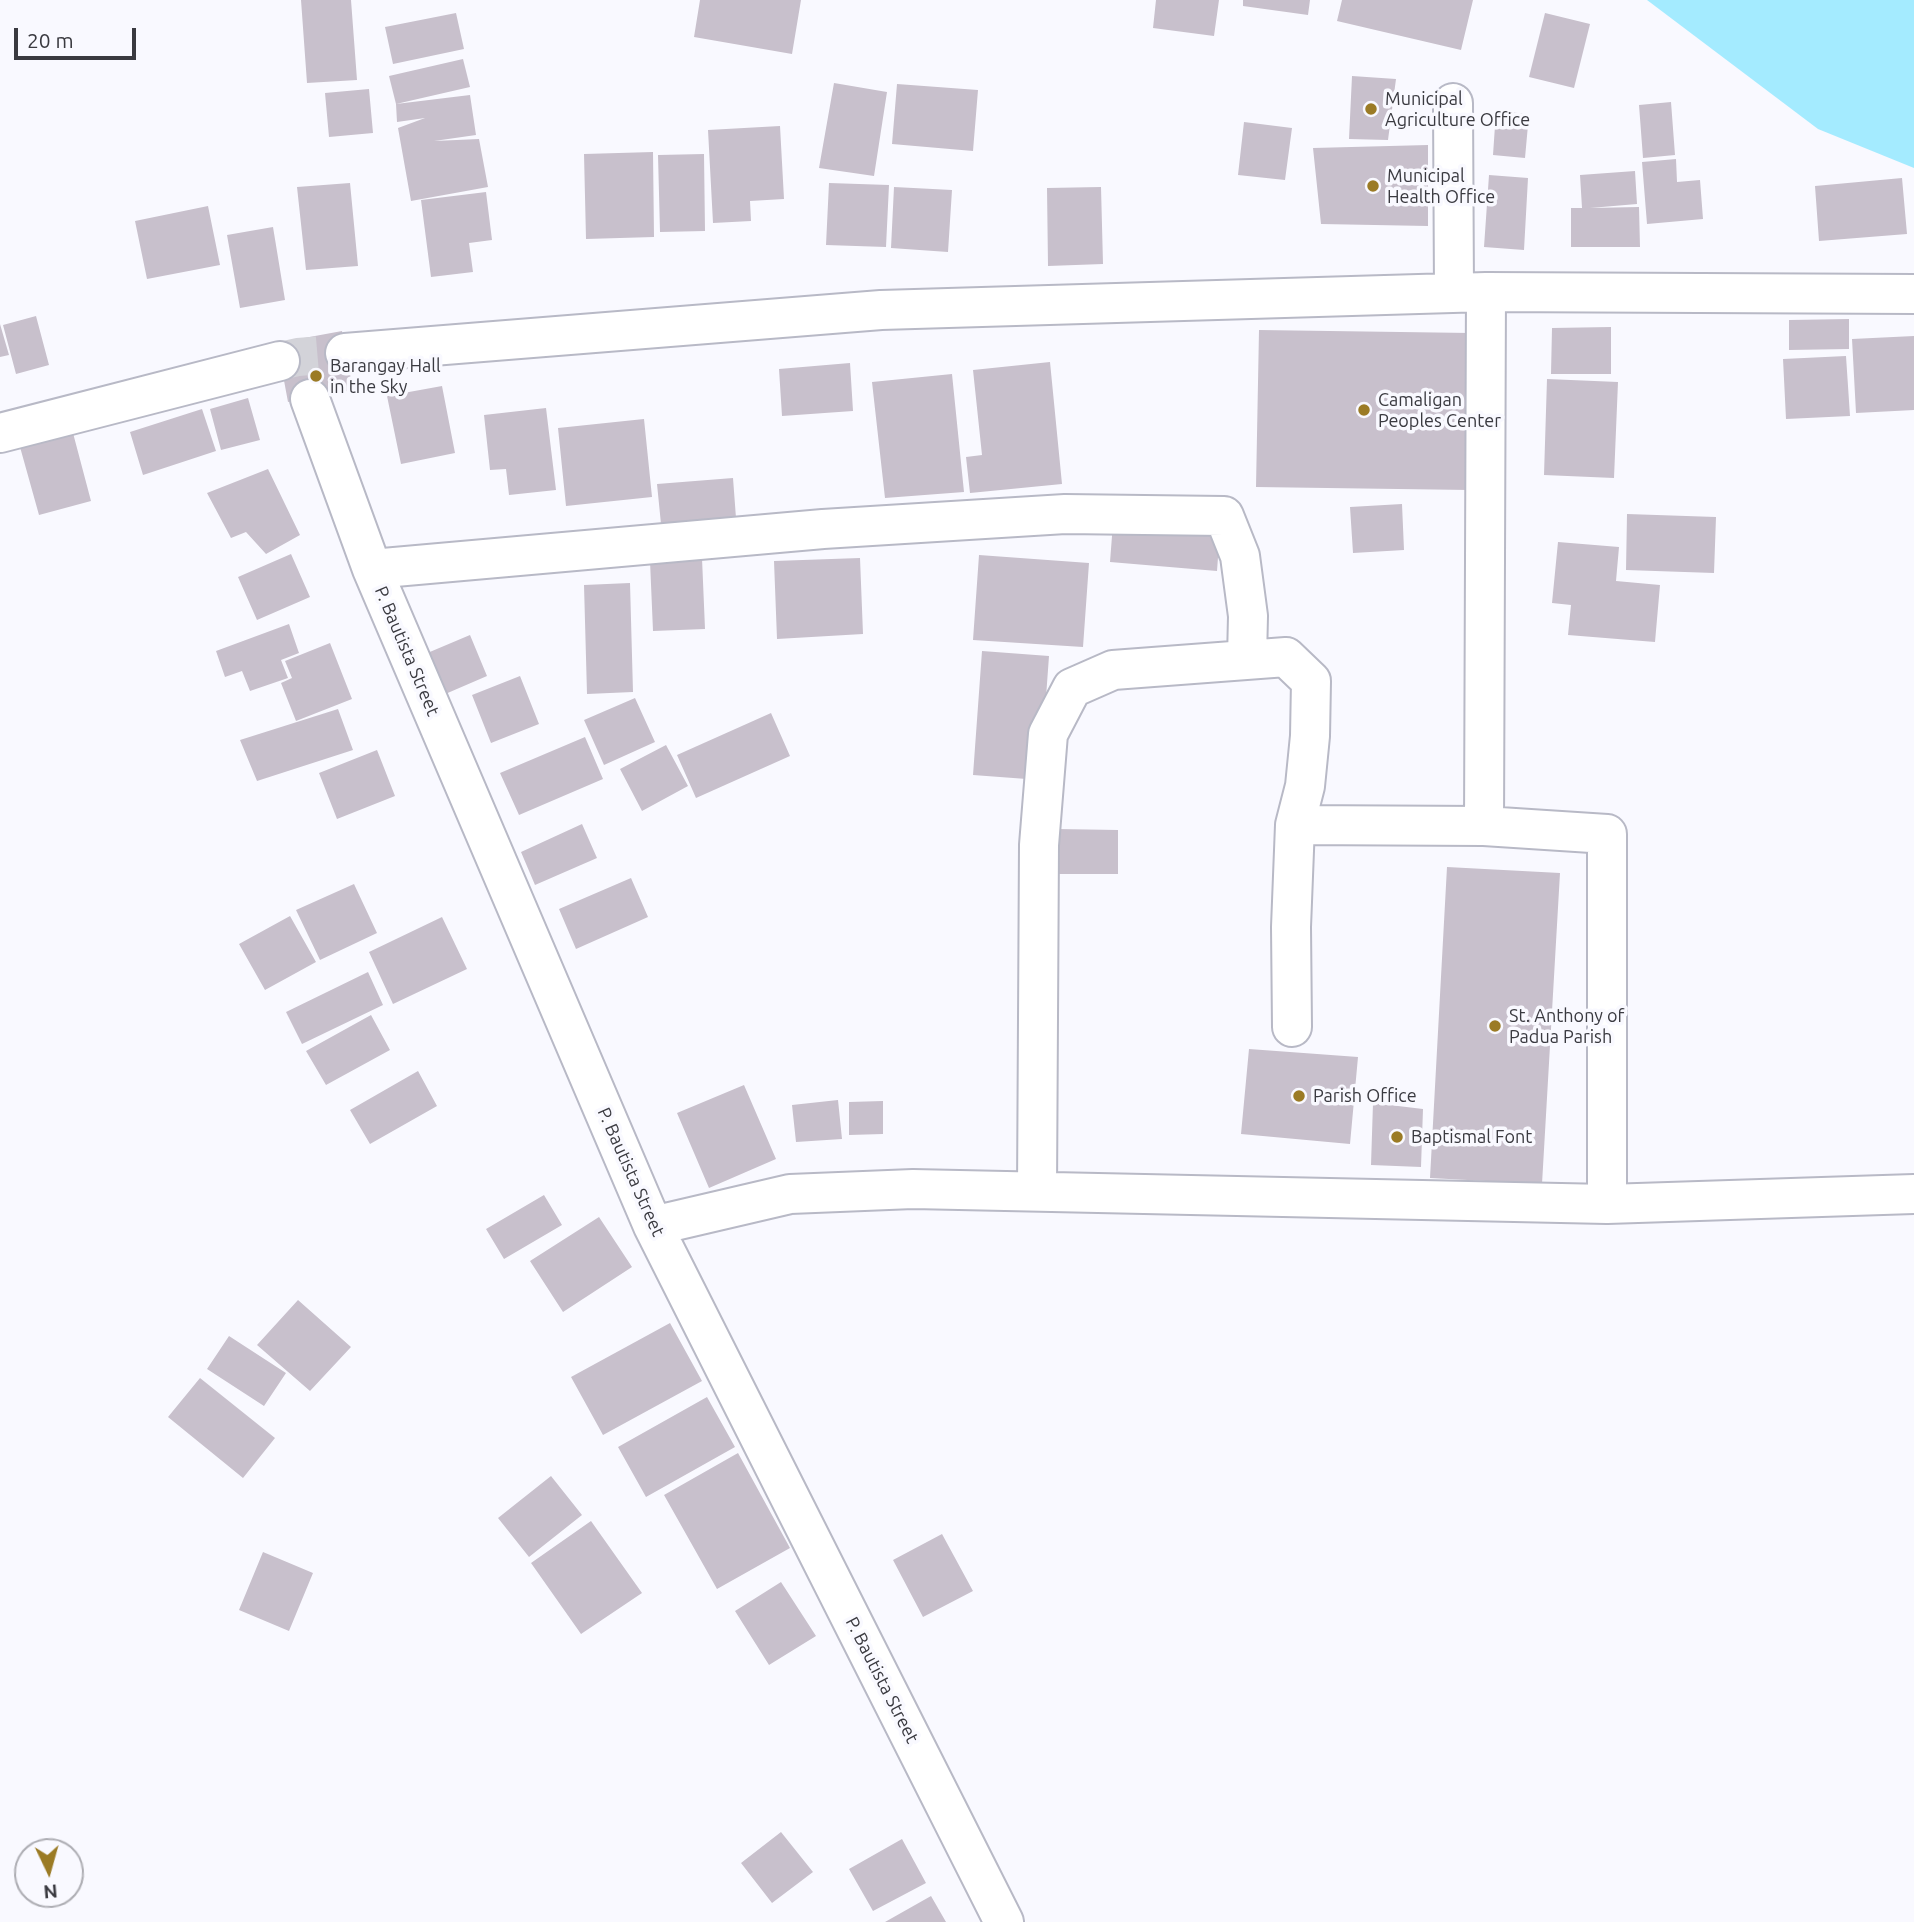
<!DOCTYPE html>
<html>
<head>
<meta charset="utf-8">
<style>
	body { margin:0 }
	#map { position:relative; width:1914px; height:1922px; overflow:hidden; background:#f9f9ff; font-family:Ubuntu,sans-serif }
	canvas { display:block }
	.north { position:absolute; left:14px; top:1838px; width:70px; height:70px; box-sizing:border-box; background:#f9f9ff; border:2px solid #adadb3; border-radius:50%; rotate:175deg; font-size:19px; font-weight:700; line-height:28px; text-align:center; color:#3a3a40 }
	.north::after { content:''; display:block; margin:auto; width:24px; height:32px; background:#9b7b25; clip-path:polygon(50% 0,100% 100%,50% 72%,0 100%) }
	.scale { position:absolute; left:14px; top:28px; width:122px; height:32px; box-sizing:border-box; border:4px solid #3a3a40; border-top:0; padding-left:9px; font-size:21px; line-height:24px; white-space:nowrap; color:#3a3a40; -webkit-text-stroke:5px #f9f9ff; paint-order:stroke }
</style>
</head>
<body>
<div id="map">
<canvas width="1914" height="1922"></canvas>
<div class="north">N</div>
<div class="scale">20 m</div>
</div>
<script>
const context = document.querySelector('canvas').getContext('2d');
context.lineJoin = 'round';
function paint(path, color) { context.fillStyle = color; context.fill(path, 'evenodd'); }
const poly = rows => new Path2D(rows.map(r => 'M' + r).join(''));
function trace(path, color, width, dash) { context.strokeStyle = color; context.lineWidth = width; context.lineCap = dash ? 'butt' : 'round'; context.setLineDash(dash || []); context.stroke(path); }
function write(font, color, halo, rows, align = 'center') {
  context.font = font + ' Ubuntu,sans-serif'; context.lineWidth = 7; context.setLineDash([]); context.textBaseline = 'middle'; context.strokeStyle = halo; context.fillStyle = color; for (const [text, x, y, turn = 0] of rows) {
    context.save(); context.translate(x, y); context.rotate((+turn || 0) * Math.PI / 180); context.textAlign = isNaN(turn) ? turn : align; if (halo) context.strokeText(text, 0, 0); context.fillText(text, 0, 0); context.restore();
  }
}
paint(poly([
	[1647,0,1914,0,1914,168,1818,129]
]), '#a4ebff');
paint(poly([
	[301,0,351,0,357,80,307,83],
	[700,0,801,0,792,54,694,37],
	[1156,0,1219,0,1214,36,1153,28],
	[1243,0,1310,0,1308,15,1243,6],
	[1342,0,1473,0,1461,50,1337,21],
	[456,13,464,49,393,64,385,27],
	[1545,13,1590,24,1574,88,1529,77],
	[463,59,470,87,396,104,389,76],
	[1352,76,1396,79,1388,140,1349,139],
	[834,83,887,92,874,176,819,168],
	[897,84,978,90,973,151,892,144],
	[369,89,373,133,329,137,325,93],
	[470,95,476,135,434,141,479,139,488,187,411,201,398,128,425,118,397,122,396,104],
	[1671,102,1675,155,1643,158,1639,105],
	[1496,111,1529,114,1525,158,1493,155],
	[1244,122,1292,128,1285,180,1238,175],
	[780,126,784,199,750,201,751,221,713,223,708,130],
	[1428,145,1428,226,1321,224,1313,148],
	[653,152,654,237,586,239,584,154],
	[704,154,705,231,660,232,658,155],
	[1676,159,1677,182,1700,180,1703,219,1647,224,1642,162],
	[1635,171,1637,204,1590,208,1639,207,1640,247,1571,247,1571,208,1582,208,1580,175],
	[1489,175,1528,178,1524,250,1484,247],
	[1902,178,1907,234,1819,241,1815,186],
	[350,183,358,266,306,270,297,187],
	[829,183,889,185,886,247,826,245],
	[894,187,952,190,948,252,891,248],
	[1101,187,1103,264,1048,266,1047,188],
	[486,192,492,240,469,243,473,272,431,277,421,200],
	[208,206,220,265,147,279,135,221],
	[273,227,285,300,240,308,227,235],
	[36,316,49,365,16,374,3,325],
	[1849,319,1849,349,1789,350,1789,320],
	[0,324,9,355,0,357],
	[1611,327,1611,374,1551,374,1552,328],
	[1259,330,1471,333,1469,490,1256,487],
	[342,331,353,390,288,402,277,343],
	[1914,336,1914,410,1856,413,1852,339],
	[1846,356,1850,416,1786,419,1783,359],
	[1050,362,1062,484,970,493,966,457,982,455,973,370],
	[850,363,853,411,782,416,779,369],
	[952,374,964,492,885,498,872,382],
	[1547,379,1618,382,1614,478,1544,475],
	[442,386,455,453,401,464,387,396],
	[248,398,260,440,221,450,210,409],
	[546,408,556,490,509,495,506,469,490,470,484,415],
	[202,409,216,451,143,475,130,432],
	[644,419,652,497,566,506,558,428],
	[73,433,91,501,39,515,20,447],
	[268,469,300,535,266,554,246,532,231,538,207,493],
	[733,478,736,518,661,524,657,484],
	[1402,504,1404,550,1353,553,1350,507],
	[1627,514,1716,517,1714,573,1626,570],
	[1113,523,1220,530,1217,571,1110,562],
	[1558,542,1619,547,1616,581,1660,585,1655,642,1568,635,1571,605,1552,603],
	[291,554,310,597,257,620,238,577],
	[979,555,1089,563,1083,647,973,640],
	[702,558,705,629,653,631,650,561],
	[860,558,863,634,777,639,774,561],
	[630,583,633,692,587,694,584,585],
	[289,624,299,653,281,660,288,678,250,691,242,671,225,677,216,651],
	[470,635,487,676,443,695,425,654],
	[330,643,352,699,296,721,281,683,292,678,285,661],
	[982,651,1049,656,1040,780,973,775],
	[520,676,539,724,491,743,472,695],
	[635,698,655,742,604,765,584,720],
	[338,709,353,750,257,781,240,740],
	[771,713,790,756,696,798,677,755],
	[585,737,603,779,519,815,500,773],
	[666,745,688,786,642,811,620,769],
	[377,750,395,796,337,819,319,773],
	[582,824,597,858,535,885,521,852],
	[1057,829,1118,830,1118,874,1056,874],
	[1447,867,1560,873,1542,1184,1430,1178],
	[631,878,648,917,576,949,559,909],
	[354,884,377,933,320,960,296,910],
	[290,916,316,962,265,990,239,944],
	[442,917,467,969,393,1004,369,952],
	[368,972,383,1005,302,1044,286,1012],
	[371,1015,390,1050,326,1085,306,1051],
	[1249,1049,1358,1057,1350,1144,1241,1134],
	[418,1071,437,1106,370,1144,350,1110],
	[744,1085,776,1159,709,1188,677,1113],
	[838,1100,842,1139,796,1142,792,1105],
	[883,1101,883,1134,849,1135,849,1102],
	[1373,1103,1423,1109,1421,1167,1371,1165],
	[544,1195,562,1225,504,1259,486,1229],
	[599,1217,632,1267,563,1312,530,1261],
	[298,1300,351,1347,310,1391,257,1345],
	[670,1323,702,1381,603,1435,571,1377],
	[229,1336,286,1373,264,1406,207,1369],
	[200,1378,275,1438,243,1478,168,1417],
	[707,1397,735,1447,646,1497,618,1447],
	[738,1453,790,1548,717,1589,664,1495],
	[551,1476,582,1515,529,1557,498,1518],
	[591,1521,642,1593,581,1634,531,1563],
	[942,1534,973,1591,923,1617,893,1560],
	[263,1552,313,1573,289,1631,239,1610],
	[781,1582,816,1636,769,1665,735,1611],
	[781,1832,813,1872,772,1903,741,1863],
	[902,1839,926,1883,873,1911,849,1869],
	[931,1896,946,1922,885,1922]
]), '#c8c0cc');
trace(poly([
	[280,361,298,357,345,353]
]), '#d3d3d9', 38, [38, 19]);
const minor = poly([
	[1453,103,1454,292],
	[345,353,881,310,1486,292,1914,294],
	[310,399,372,569,653,1226,1004,1922],
	[0,433,280,361],
	[372,569,823,529,1065,514,1224,516,1240,556,1248,616,1247,658],
	[1295,825,1484,826,1607,834,1607,1204],
	[1484,826,1486,292],
	[1037,1191,1039,845,1048,734,1072,688,1113,670,1286,657,1311,681,1310,736,1305,786,1295,825,1291,927,1292,1027],
	[653,1226,790,1194,913,1189,1607,1204,1914,1194]
]);
trace(minor, '#b8b9c6', 42);
trace(minor, '#fff', 38);
for (const [x, y, r, color] of [
	[1371,109,7,"#9b7b25"],
	[1373,186,7,"#9b7b25"],
	[316,376,7,"#9b7b25"],
	[1364,410,7,"#9b7b25"],
	[1495,1026,7,"#9b7b25"],
	[1299,1096,7,"#9b7b25"],
	[1397,1137,7,"#9b7b25"]
]) { const dot = new Path2D(); dot.arc(x, y, r, 0, 2 * Math.PI); context.fillStyle = color; context.fill(dot); trace(dot, '#f9f9ff', 2.5); }
write('18px', '#3a3a40', '#f9f9ff', [
	["Municipal",1385,99],
	["Agriculture Office",1385,120],
	["Municipal",1387,176],
	["Health Office",1387,197],
	["Barangay Hall",330,366],
	["in the Sky",330,387],
	["Camaligan",1378,400],
	["Peoples Center",1378,421],
	["St. Anthony of",1509,1016],
	["Padua Parish",1509,1037],
	["Parish Office",1313,1096],
	["Baptismal Font",1411,1137]
], 'left');
write('18px', '#3a3a40', '#f9f9ff', [
	["P. Bautista Street",407,651,67],
	["P. Bautista Street",631,1172,66],
	["P. Bautista Street",882,1680,63]
]);
</script>
</body>
</html>
